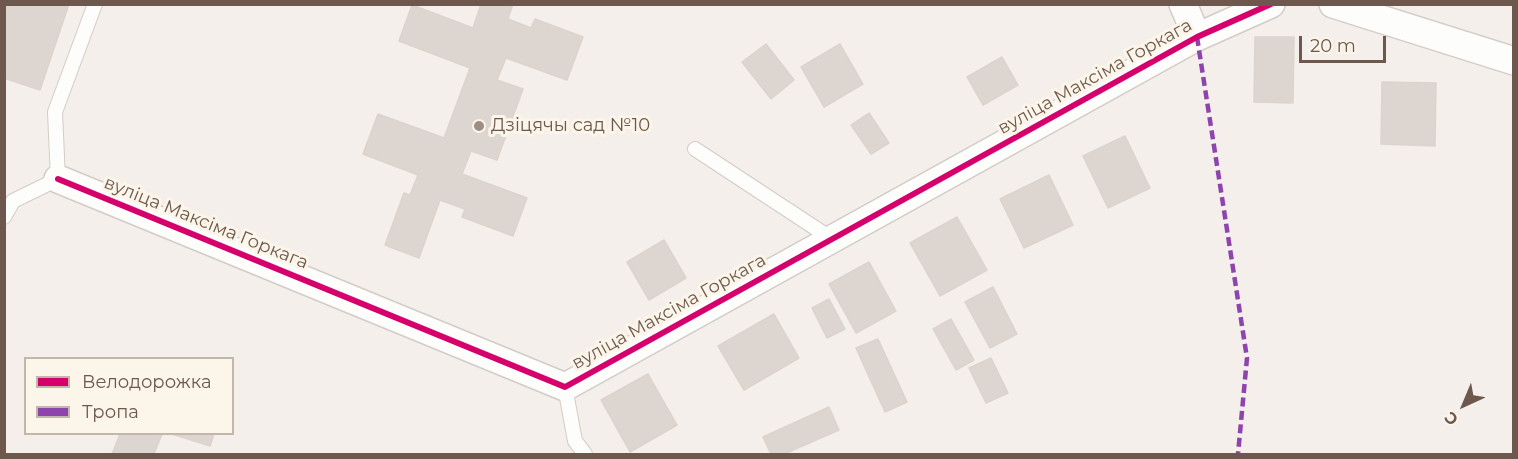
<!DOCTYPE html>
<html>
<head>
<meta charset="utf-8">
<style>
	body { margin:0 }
	#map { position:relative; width:1518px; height:459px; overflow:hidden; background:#f4efea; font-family:Montserrat,sans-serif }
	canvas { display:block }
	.frame { position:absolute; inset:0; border:6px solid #6e584d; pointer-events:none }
	.legend { position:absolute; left:24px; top:357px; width:210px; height:78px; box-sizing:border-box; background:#fcf5ea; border:2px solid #c3b6ab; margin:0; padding:8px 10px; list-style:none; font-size:18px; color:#6e584d }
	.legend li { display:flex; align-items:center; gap:12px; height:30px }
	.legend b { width:30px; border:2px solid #c3b6ab }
	.north { position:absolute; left:1434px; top:375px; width:60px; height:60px; -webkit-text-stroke:4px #fcf5ea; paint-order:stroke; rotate:224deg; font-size:16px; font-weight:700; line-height:24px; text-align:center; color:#6e584d }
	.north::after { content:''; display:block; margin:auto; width:21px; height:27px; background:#6e584d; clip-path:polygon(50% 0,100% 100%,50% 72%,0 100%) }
	.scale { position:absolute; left:1299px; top:36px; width:87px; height:27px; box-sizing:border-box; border:3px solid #6e584d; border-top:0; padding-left:8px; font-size:18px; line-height:21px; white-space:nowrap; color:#6e584d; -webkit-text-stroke:4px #fcf5ea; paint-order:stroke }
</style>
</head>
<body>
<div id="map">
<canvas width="1518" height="459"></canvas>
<div class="frame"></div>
<ul class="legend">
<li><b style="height:8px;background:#d6006c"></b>Велодорожка</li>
<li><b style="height:8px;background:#8e44ad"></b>Тропа</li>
</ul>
<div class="north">С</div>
<div class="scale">20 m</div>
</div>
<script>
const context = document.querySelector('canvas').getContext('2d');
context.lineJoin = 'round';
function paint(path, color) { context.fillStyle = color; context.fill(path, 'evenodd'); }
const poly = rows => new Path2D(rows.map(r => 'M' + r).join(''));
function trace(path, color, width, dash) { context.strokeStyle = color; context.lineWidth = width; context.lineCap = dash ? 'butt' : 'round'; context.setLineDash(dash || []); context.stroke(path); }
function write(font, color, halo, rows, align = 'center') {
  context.font = font + ' Montserrat,sans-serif'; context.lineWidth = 6; context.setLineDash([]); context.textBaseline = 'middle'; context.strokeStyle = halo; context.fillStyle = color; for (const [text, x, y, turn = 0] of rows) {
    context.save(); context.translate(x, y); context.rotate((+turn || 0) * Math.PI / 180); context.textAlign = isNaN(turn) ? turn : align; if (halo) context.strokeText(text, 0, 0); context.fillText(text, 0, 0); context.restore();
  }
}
const building = poly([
	[4,4,69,4,40,90,4,78,4,4],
	[513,4,508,19,531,28,535,19,583,37,567,80,506,58,497,80,523,89,497,160,471,151,462,174,527,198,513,236,462,217,465,209,440,200,419,258,385,245,404,193,410,195,418,175,363,154,378,114,444,138,470,68,399,41,412,5,473,28,481,4,513,4],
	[1255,37,1294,37,1293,103,1254,102,1255,37],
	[766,44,794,80,771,99,742,62,766,44],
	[840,44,863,84,824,107,801,67,840,44],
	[1002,57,1018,85,983,105,967,77,1002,57],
	[1382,82,1436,83,1435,146,1381,144,1382,82],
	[869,113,889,143,871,154,851,125,869,113],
	[1125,136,1150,188,1108,208,1083,156,1125,136],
	[1049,175,1073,225,1024,248,1000,199,1049,175],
	[957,217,987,270,940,296,910,243,957,217],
	[664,240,686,278,649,300,627,262,664,240],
	[869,262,896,311,856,333,829,284,869,262],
	[993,287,1017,334,990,348,965,302,993,287],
	[829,299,845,329,827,338,812,308,829,299],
	[774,314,799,358,744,390,718,346,774,314],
	[951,319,974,360,956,370,933,329,951,319],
	[878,339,907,402,885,412,856,348,878,339],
	[991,358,1008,393,986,403,969,368,991,358],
	[648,374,677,425,630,452,601,400,648,374],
	[829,407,839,430,784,454,771,454,763,437,829,407],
	[120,434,162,434,154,454,112,454,120,434],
	[172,434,214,434,210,446,172,434]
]);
paint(building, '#ddd5d0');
trace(building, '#dcd3cd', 1.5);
const service = poly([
	[695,149,832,239],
	[4,217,13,201,58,179,55,112,95,4],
	[565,387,575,441,585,454]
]);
const minor = poly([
	[1183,4,1197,37],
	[1333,4,1514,61],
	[58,179,565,387,1197,37,1271,4]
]);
trace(service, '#d3ccc8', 16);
trace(minor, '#d3ccc8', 30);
trace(service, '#fdfdfc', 14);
trace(minor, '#fdfdfc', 27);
trace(poly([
	[1197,37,1247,358,1238,454]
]), '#8e44ad', 4.5, [9, 4.5]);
trace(poly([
	[58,179,565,387,1197,37,1271,4]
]), '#d6006c', 6);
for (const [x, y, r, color] of [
	[479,126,6,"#9d8d84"]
]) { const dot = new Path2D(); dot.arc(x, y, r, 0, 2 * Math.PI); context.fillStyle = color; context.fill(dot); trace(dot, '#fcf5ea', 2); }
write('18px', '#6e584d', '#fcf5ea', [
	["вуліца Максіма Горкага",1095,77,-29],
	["вуліца Максіма Горкага",206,223,22],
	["вуліца Максіма Горкага",669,312,-29]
]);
write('18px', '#6e584d', '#fcf5ea', [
	["Дзіцячы сад №10",491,126]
], 'left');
</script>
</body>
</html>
